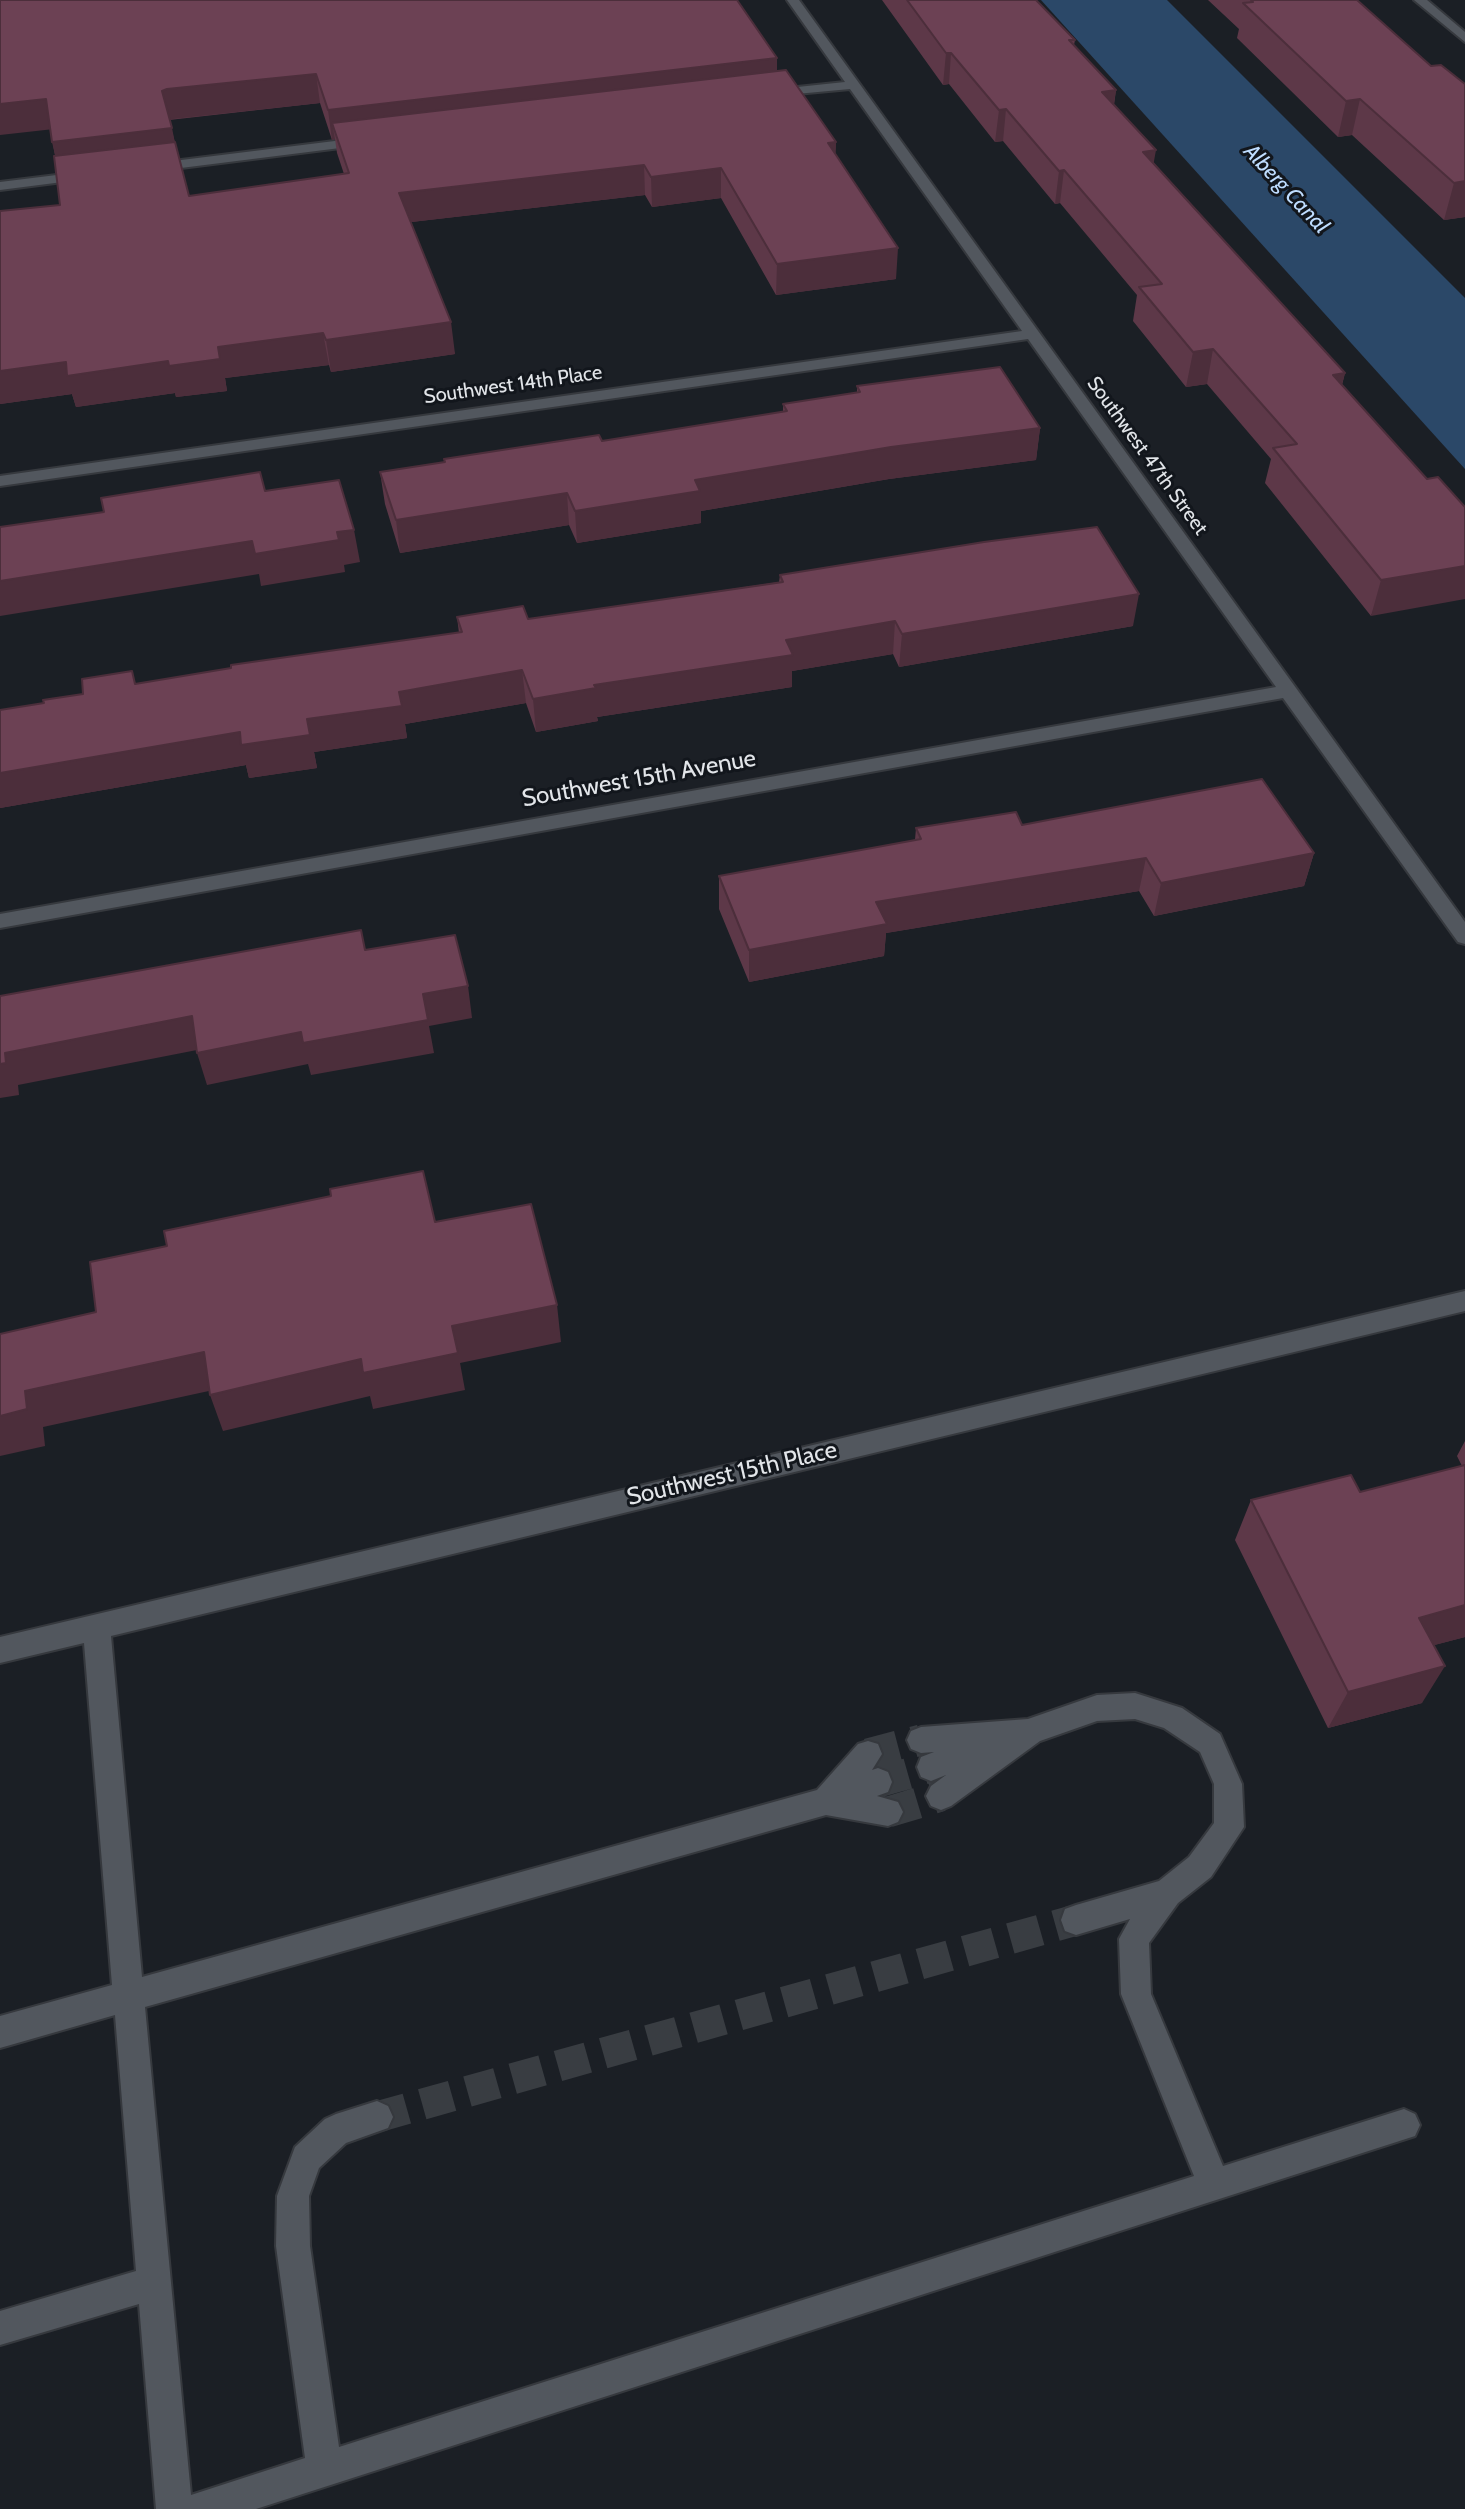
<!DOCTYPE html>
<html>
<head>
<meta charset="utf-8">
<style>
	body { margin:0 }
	canvas { display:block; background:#1b1f25 }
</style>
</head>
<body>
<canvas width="1465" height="2509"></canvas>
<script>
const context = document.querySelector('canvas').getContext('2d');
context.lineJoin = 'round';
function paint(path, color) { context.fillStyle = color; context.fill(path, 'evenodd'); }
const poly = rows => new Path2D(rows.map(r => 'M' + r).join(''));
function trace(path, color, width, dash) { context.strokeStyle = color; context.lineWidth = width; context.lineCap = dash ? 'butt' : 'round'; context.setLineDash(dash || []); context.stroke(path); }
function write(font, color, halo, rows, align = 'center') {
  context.font = font + ' Cabin,sans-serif'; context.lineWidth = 6; context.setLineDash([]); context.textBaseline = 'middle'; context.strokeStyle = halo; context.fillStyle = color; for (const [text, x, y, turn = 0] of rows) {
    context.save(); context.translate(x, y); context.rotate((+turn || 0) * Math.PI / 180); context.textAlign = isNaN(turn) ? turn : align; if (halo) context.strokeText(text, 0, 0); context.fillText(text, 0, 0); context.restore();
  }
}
paint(poly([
	[1041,0,1167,0,1465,298,1465,469]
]), '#2b4868');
trace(poly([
	[868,1754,921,1740],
	[878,1782,931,1767],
	[888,1812,941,1796],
	[377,2117,1076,1920]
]), '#393d42', 31, [31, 16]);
const minor = poly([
	[787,0,799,0,1465,922,1465,944,1458,942,1283,698,0,928,0,914,1276,687,1028,339,0,486,0,476,1022,331,850,89,764,97,762,94,769,90,845,82,787,0],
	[1414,0,1427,0,1465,32,1465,42,1414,0],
	[367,137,374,141,372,144,149,172,142,168,149,164,367,137],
	[89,171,96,175,94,178,0,190,0,182,89,171],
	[1465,1291,1465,1311,111,1636,142,1977,817,1790,858,1744,868,1741,878,1744,882,1754,872,1770,878,1768,888,1772,892,1782,888,1792,877,1796,898,1802,903,1812,898,1822,888,1826,826,1815,145,2007,191,2495,305,2458,276,2246,277,2196,295,2147,325,2119,336,2114,377,2101,388,2106,393,2117,388,2128,346,2143,319,2168,309,2196,310,2246,339,2447,1194,2176,1121,1994,1119,1939,1130,1919,1076,1935,1065,1931,1061,1920,1065,1909,1076,1905,1159,1881,1189,1857,1214,1823,1214,1784,1200,1752,1164,1728,1135,1719,1097,1721,1040,1741,951,1806,941,1810,931,1806,926,1796,931,1786,946,1775,931,1781,921,1777,917,1767,921,1757,934,1752,921,1753,911,1749,907,1740,911,1731,921,1727,1028,1719,1097,1695,1135,1693,1182,1708,1220,1734,1242,1784,1244,1827,1211,1877,1178,1903,1149,1943,1151,1994,1223,2166,1404,2109,1415,2114,1420,2125,1415,2136,256,2509,156,2509,139,2304,0,2345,0,2311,136,2271,115,2015,0,2048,0,2016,112,1985,84,1643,0,1663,0,1637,1465,1291]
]);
trace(minor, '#36393e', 4);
paint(minor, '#52575e');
paint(poly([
	[0,0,777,58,777,71,836,142,835,154,896,279,776,295,721,198,652,207,645,195,411,222,455,354,331,372,329,365,225,378,227,391,176,397,175,393,76,407,72,394,0,404,0,211,60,205,55,155,50,129],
	[320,103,332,140,335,139,337,153,344,174,189,196,169,120],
	[882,0,1036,0,1075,40,1074,45,1116,90,1114,105,1154,163,1345,373,1342,385,1427,479,1371,616,1265,483,1271,459,1207,384,1186,387,1133,321,1137,295,1060,203,1055,204,1003,141,995,142,949,84,943,85],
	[1208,0,1357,0,1431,66,1465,84,1465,217,1444,220,1352,135,1338,137,1237,38,1239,29],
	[857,386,1040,428,1036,460,889,479,701,511,701,523,577,543,569,525,400,553,385,504,380,472,602,441,783,412,783,404,857,393],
	[780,575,1133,626,899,667,893,654,792,671,792,687,597,717,598,721,536,732,526,703,405,724,407,738,314,752,317,768,249,778,246,765,0,808,0,710,44,703,136,684,459,633,457,617,528,619,779,582],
	[1022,825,1314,853,1304,886,1154,916,1139,891,886,933,884,956,749,982,719,909,719,876,915,840,916,828],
	[1465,1441,1465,1637,1434,1645,1422,1703,1328,1728,1235,1540,1251,1500,1360,1492,1462,1466,1457,1456]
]), '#5d3848');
paint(poly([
	[946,53,951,53,949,84,943,85],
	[777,58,777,87,332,123,335,139,332,140,328,110],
	[316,74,320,103,173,119,168,121,162,91,167,89],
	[1116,90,1111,122,1102,92],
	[46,99,54,129,0,135,0,104],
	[1360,99,1352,135,1338,137,1346,101],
	[1006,109,1003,141,995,142,999,110],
	[172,128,178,158,59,172,52,142],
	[836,142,835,172,828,143],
	[1156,150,1150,183,1143,152],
	[644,165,645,195,403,223,399,193],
	[721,168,721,198,652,207,651,177],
	[1064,170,1060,203,1055,204,1059,171],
	[1465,181,1465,217,1444,220,1454,183],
	[898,248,896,279,776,295,777,264],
	[451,322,455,354,331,372,326,340],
	[323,333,329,365,225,378,227,391,176,397,175,393,76,407,72,394,0,404,0,371,66,362,218,347],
	[1213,349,1207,384,1186,387,1193,352],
	[1345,373,1336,407,1333,375],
	[1040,428,1036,460,889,479,701,511,701,523,577,543,575,511,695,480,891,447],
	[567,493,569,525,400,553,396,520],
	[354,530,360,562,344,565,345,572,261,586,259,574,0,616,0,581,252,541],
	[1465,566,1465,599,1371,616,1381,580],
	[1139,594,1133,626,899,667,902,634],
	[895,621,893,654,792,671,792,687,597,717,598,721,536,732,533,699,786,640],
	[522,670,526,703,405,724,407,738,314,752,317,768,249,778,246,765,0,808,0,773,307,719,399,692],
	[1314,853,1304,886,1154,916,1161,883],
	[1146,858,1139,891,886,933,884,956,749,982,749,950,876,902],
	[468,986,472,1018,429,1026,434,1053,311,1075,308,1064,207,1085,197,1053,423,994],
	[192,1016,202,1049,18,1085,19,1095,0,1098,0,1064,5,1053],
	[557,1305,561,1342,460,1363,465,1390,373,1409,370,1396,223,1431,210,1395,452,1326],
	[204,1352,218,1389,43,1427,45,1446,0,1456,0,1416,25,1391],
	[1465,1605,1465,1637,1397,1655,1419,1618],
	[1445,1666,1422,1703,1328,1728,1348,1692]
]), '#4c2e3b');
const building = poly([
	[0,0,737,0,777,58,328,110,316,74,167,89,162,91,172,128,52,142,46,99,0,104,0,0],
	[907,0,1036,0,1075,40,1069,40,1116,90,1102,92,1156,150,1143,152,1345,373,1333,375,1427,479,1438,477,1465,507,1465,566,1381,580,1273,448,1297,444,1213,349,1193,352,1139,287,1162,284,1064,170,1059,171,1006,109,999,110,951,53,946,53,907,0],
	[1251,0,1357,0,1431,66,1441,65,1465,84,1465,181,1454,183,1360,99,1346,101,1243,3,1253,2,1251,0],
	[786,70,836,142,828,143,898,248,777,264,721,168,651,177,644,165,399,193,451,322,326,340,323,333,218,347,220,359,169,366,168,361,67,376,66,362,0,371,0,211,60,205,54,156,175,142,189,196,349,173,332,123,786,70],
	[1000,367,1040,428,891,447,695,480,700,491,575,511,567,493,396,520,380,472,445,462,444,459,599,435,602,441,787,411,783,404,860,392,857,386,1000,367],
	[260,472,265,491,339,480,354,530,337,532,339,540,255,554,252,541,0,581,0,527,104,512,101,498,260,472],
	[1097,527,1139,594,902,634,895,621,786,640,793,655,594,685,596,688,533,699,522,670,399,692,402,706,307,719,310,735,241,745,240,732,0,773,0,710,44,703,43,700,83,694,82,679,132,671,135,684,231,668,231,665,462,632,457,617,523,606,528,619,783,582,780,575,984,542,1097,527],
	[1262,779,1314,853,1161,883,1146,858,876,902,887,924,749,950,719,876,921,839,916,828,1016,812,1022,825,1262,779],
	[361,930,365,950,455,935,468,986,423,994,428,1020,303,1043,301,1032,197,1053,192,1016,5,1053,6,1063,0,1064,0,996,361,930],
	[423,1171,435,1222,531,1204,557,1305,452,1326,458,1353,363,1373,361,1359,210,1395,204,1352,25,1391,27,1409,0,1416,0,1334,96,1312,90,1262,167,1246,164,1231,331,1196,330,1189,423,1171],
	[1465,1465,1465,1605,1419,1618,1445,1666,1348,1692,1251,1500,1351,1475,1360,1492,1465,1465]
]);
paint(building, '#6c4154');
trace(building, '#4c2e3b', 2);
write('20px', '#e2e5e9', '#12161c', [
	["Southwest 14th Place",513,385,-8],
	["Southwest 47th Street",1147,456,54]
]);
write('italic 22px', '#bfddff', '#12161c', [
	["Alberg Canal",1286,189,47]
]);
write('24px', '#e2e5e9', '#12161c', [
	["Southwest 15th Avenue",639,779,-10],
	["Southwest 15th Place",732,1474,-13]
]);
</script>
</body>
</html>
